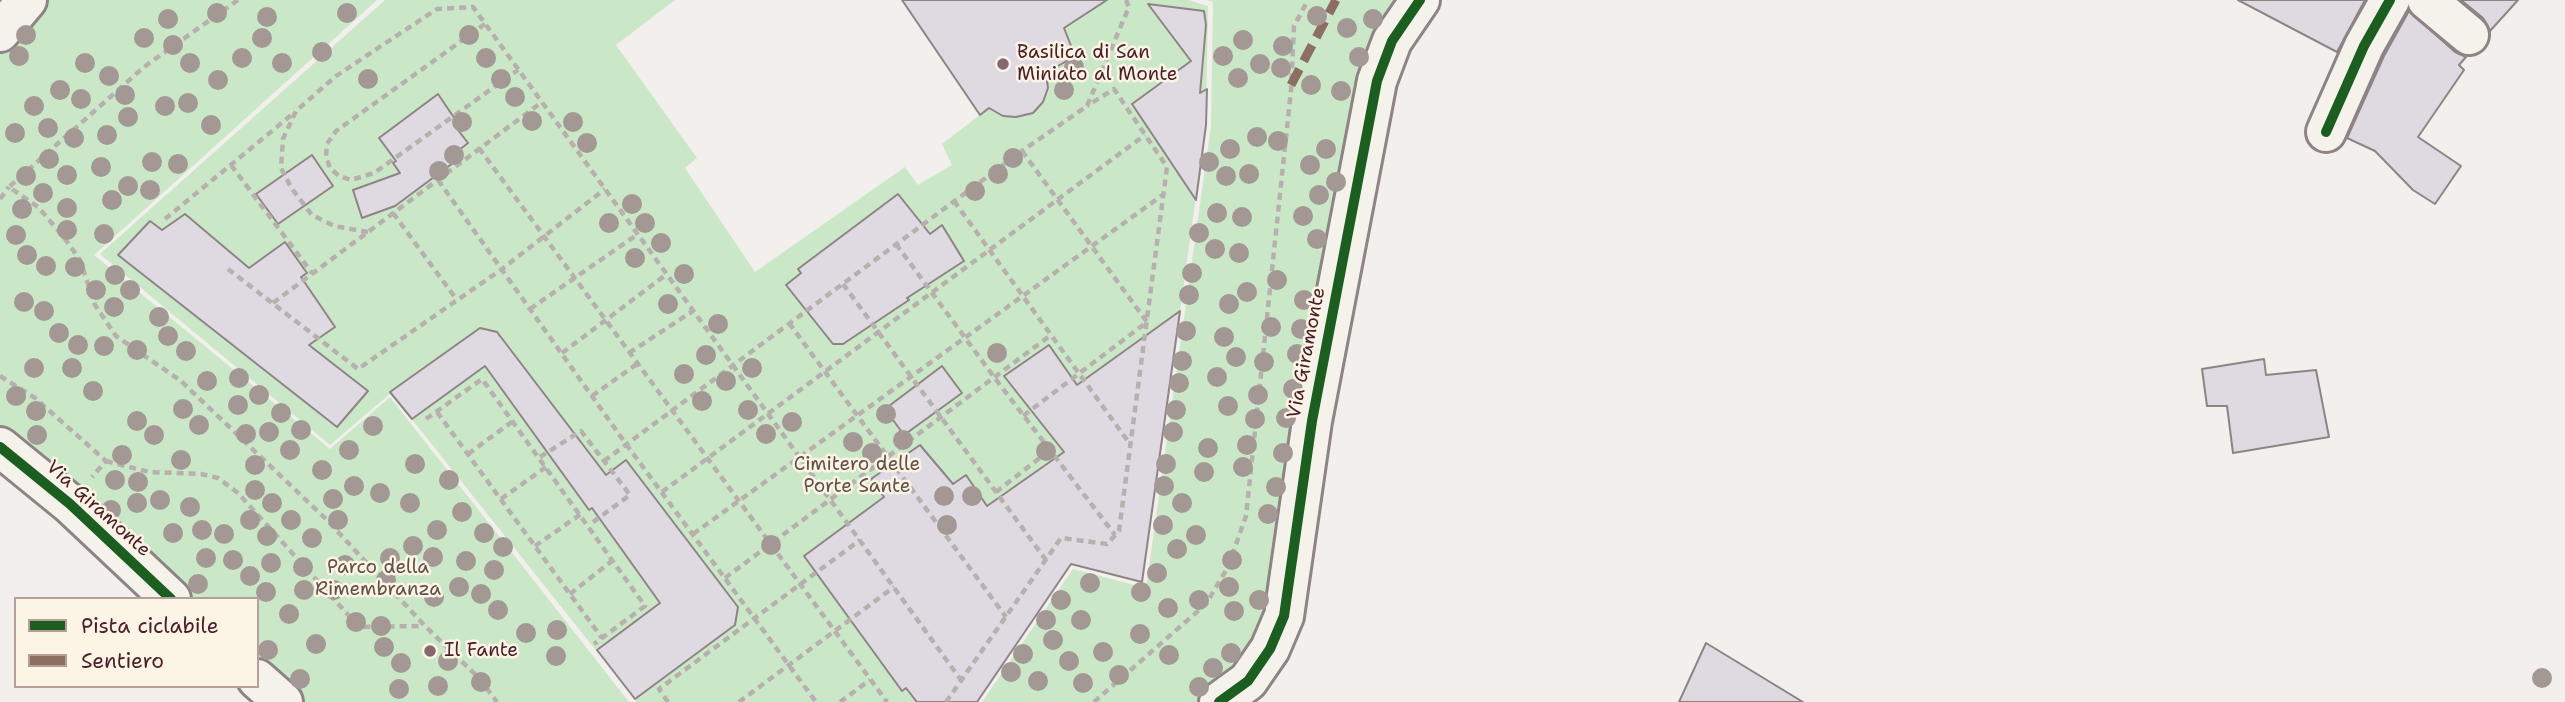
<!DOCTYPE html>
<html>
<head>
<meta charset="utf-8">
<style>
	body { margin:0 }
	#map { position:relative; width:2565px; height:702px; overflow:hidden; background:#f2efec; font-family:"Shantell Sans",sans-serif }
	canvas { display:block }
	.legend { position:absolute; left:14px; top:597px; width:245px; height:91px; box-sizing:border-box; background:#fcf5e5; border:2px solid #b59f9b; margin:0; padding:9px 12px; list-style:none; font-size:21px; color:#4a1f2b }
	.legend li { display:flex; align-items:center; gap:14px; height:35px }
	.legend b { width:35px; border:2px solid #b59f9b }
</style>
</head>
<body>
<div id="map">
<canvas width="2565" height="702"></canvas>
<ul class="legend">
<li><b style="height:9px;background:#1b5e20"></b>Pista ciclabile</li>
<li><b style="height:9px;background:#8d6e63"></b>Sentiero</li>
</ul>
</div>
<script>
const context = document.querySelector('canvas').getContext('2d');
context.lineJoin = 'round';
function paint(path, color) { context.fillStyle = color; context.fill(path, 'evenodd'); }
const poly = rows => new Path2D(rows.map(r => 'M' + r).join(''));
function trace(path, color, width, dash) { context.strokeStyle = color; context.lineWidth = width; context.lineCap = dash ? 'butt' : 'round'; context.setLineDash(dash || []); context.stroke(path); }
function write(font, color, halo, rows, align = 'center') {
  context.font = font + ' "Shantell Sans",sans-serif'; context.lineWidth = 5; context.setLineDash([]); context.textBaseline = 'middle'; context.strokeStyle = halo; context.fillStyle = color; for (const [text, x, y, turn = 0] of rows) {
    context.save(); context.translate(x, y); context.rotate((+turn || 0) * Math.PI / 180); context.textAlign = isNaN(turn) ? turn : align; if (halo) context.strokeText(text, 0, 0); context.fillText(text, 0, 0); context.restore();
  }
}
paint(poly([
	[33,0,377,0,94,255,330,449,390,397,629,702,302,702,257,661,257,599,187,599,0,438,0,40],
	[385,0,675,0,616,45,697,158,685,168,755,272,905,167,918,185,952,165,942,144,989,108,1003,116,1016,117,1033,113,1043,102,1048,89,1046,73,1075,56,1064,28,1098,6,1095,0,1188,0,1208,6,1206,125,1142,582,1071,564,977,702,637,702,391,393,330,445,100,254],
	[1207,0,1402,0,1292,520,1259,642,1204,702,982,702,1073,569,1146,588,1211,126,1213,2]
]), '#cae8c7');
const building = poly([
	[902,0,1107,0,1064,28,1075,56,1046,73,1048,88,1043,102,1033,113,1016,117,1003,116,989,108,980,115,902,0],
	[2238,0,2365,0,2337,52,2238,0],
	[2461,0,2518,0,2490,31,2483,18,2461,0],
	[1148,4,1204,11,1206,25,1200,93,1207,89,1206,125,1196,200,1132,104,1191,61,1148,4],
	[2409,11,2455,52,2466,57,2459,65,2464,70,2418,137,2461,166,2435,204,2413,190,2375,151,2347,138,2384,56,2409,11],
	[438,94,461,128,458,130,468,143,454,154,457,160,395,206,362,218,353,190,400,173,393,163,396,161,379,138,438,94],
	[312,155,333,186,278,224,256,194,312,155],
	[898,194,930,234,942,225,964,261,907,298,909,300,843,344,833,344,786,285,801,273,798,269,898,194],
	[185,214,249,268,285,242,307,273,301,277,335,327,309,345,368,391,337,427,118,255,150,221,162,230,185,214],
	[1180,311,1142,582,1071,564,977,702,917,702,906,688,902,691,804,556,884,497,871,479,920,445,953,484,966,475,987,506,1064,452,1004,376,1049,345,1077,385,1180,311],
	[480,328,497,332,606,475,626,460,738,607,735,625,635,699,597,650,660,603,592,508,589,510,485,366,412,419,390,392,480,328],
	[2264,359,2266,375,2316,370,2329,437,2233,453,2227,406,2207,406,2202,369,2264,359],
	[942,366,962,393,904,435,885,409,942,366],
	[1706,643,1803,702,1679,702,1706,643]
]);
paint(building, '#dfdae1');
trace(building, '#8e8485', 2);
const minor = poly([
	[2427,0,2469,35],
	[0,32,27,0],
	[2326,132,2364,46,2390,0],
	[0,447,70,504,171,599],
	[257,679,283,702],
	[1219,702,1248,681,1270,649,1284,616,1312,421,1377,81,1392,41,1420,0]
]);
trace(minor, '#8e8485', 44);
trace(poly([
	[238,0,144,67,9,187,38,207,63,236,80,260,95,305,116,336,181,381,327,520,425,626,479,678,497,702],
	[485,24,336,131,327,144,326,156,330,168,339,176,351,180,374,173,518,70],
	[479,148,887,702],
	[1022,151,1147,322,1023,416],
	[231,165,312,273],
	[438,180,626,444,816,702],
	[0,199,9,187],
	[954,201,1130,444],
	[393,213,457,300],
	[165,219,295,112],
	[368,232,334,226,312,215,292,189,281,168,283,139,296,111,336,76,437,9,473,7,961,680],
	[896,244,994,377,1115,535],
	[228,269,358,369,502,269,605,189],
	[843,284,1046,560],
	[273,303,542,102],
	[530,309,638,234],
	[789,323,1006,617],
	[562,353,667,274],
	[629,353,693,311],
	[0,376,35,398,106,461,92,477],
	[592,396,637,364],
	[437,412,602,638],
	[426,419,482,379,645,606,594,644],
	[468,454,513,421],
	[540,457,581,431,630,495,589,525],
	[106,461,149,472,201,474,218,478,238,493,359,627,423,626],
	[604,461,1022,151,1087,106,1129,7,1126,0],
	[662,492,1145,135],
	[996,492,1050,450],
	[501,499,546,467],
	[693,534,1164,194],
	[535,546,581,514],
	[725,578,1051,335],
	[570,594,613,560],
	[668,702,659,689,860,540],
	[739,702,894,587],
	[840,702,870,680],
	[946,702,1061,538,1107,544,1119,531,1167,167,1114,89,1087,106],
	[1094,702,1206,604,1228,567,1246,516,1291,90,1294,26,1308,0]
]), '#b7b0ae', 4.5, [7, 5]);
trace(minor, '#f5f2ec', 38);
trace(poly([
	[1291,85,1336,0]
]), '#8d6e63', 9, [18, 9]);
trace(poly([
	[2326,132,2364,46,2390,0],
	[0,447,70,504,171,599],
	[1219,702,1248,681,1270,649,1284,616,1312,421,1377,81,1392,41,1420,0]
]), '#1b5e20', 10);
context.fillStyle = '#a39893';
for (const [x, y] of [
	[217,13],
	[347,13],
	[1317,16],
	[267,17],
	[168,19],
	[1373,19],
	[1347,28],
	[26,35],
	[469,35],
	[144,38],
	[262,38],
	[1243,40],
	[173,45],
	[1283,46],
	[322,52],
	[19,56],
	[1223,56],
	[1359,57],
	[242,58],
	[486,58],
	[85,63],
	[190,63],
	[282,63],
	[1260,64],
	[1074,67],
	[1281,68],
	[109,76],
	[1238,78],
	[368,79],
	[501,79],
	[218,80],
	[1311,85],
	[60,90],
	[1064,90],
	[1341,91],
	[125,95],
	[515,97],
	[81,99],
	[188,103],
	[34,106],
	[165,106],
	[128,117],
	[532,121],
	[462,122],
	[573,122],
	[211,125],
	[48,128],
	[15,133],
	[107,135],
	[1257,137],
	[74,138],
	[1278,141],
	[587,143],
	[1230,149],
	[1326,149],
	[454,155],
	[1013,158],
	[49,159],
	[152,162],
	[1209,162],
	[178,164],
	[1310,165],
	[101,167],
	[439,171],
	[998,174],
	[1249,174],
	[67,175],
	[26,176],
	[1226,176],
	[1336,182],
	[128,186],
	[150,190],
	[975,191],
	[43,193],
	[1319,195],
	[112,200],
	[632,204],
	[67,208],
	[22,209],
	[1217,213],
	[1303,216],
	[1242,217],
	[609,223],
	[645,223],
	[67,230],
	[1199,233],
	[104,234],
	[16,235],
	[1317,239],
	[661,243],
	[1215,249],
	[1239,253],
	[27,255],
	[635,258],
	[46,266],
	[75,267],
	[1192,273],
	[684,274],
	[115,275],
	[1277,280],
	[96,290],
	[130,290],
	[1247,292],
	[1189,295],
	[1304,300],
	[24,302],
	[668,304],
	[1229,304],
	[114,307],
	[44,311],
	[159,317],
	[718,324],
	[1271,327],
	[1301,329],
	[1186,331],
	[59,333],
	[168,336],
	[1224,337],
	[78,345],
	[104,346],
	[137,350],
	[186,351],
	[997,353],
	[1297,354],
	[706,355],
	[1236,357],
	[1182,361],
	[1264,362],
	[34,368],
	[72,368],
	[752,368],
	[684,374],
	[1217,377],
	[239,378],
	[207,381],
	[726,381],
	[1179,383],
	[1293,389],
	[93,391],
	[259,395],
	[1258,395],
	[16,396],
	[702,401],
	[238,405],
	[1228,406],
	[183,409],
	[748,410],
	[1176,410],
	[36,411],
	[281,413],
	[886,414],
	[1286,418],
	[1255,419],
	[137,421],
	[792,422],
	[199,425],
	[373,426],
	[301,430],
	[269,432],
	[1173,432],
	[246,434],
	[766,434],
	[37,435],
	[154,435],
	[903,440],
	[853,442],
	[1247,445],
	[1208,448],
	[290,450],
	[349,450],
	[1046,451],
	[872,453],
	[1283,453],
	[122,455],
	[181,460],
	[415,464],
	[1166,464],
	[255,465],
	[1243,467],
	[322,470],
	[1204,472],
	[115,480],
	[449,480],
	[138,482],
	[354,486],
	[1164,486],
	[1276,487],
	[255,490],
	[380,493],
	[944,496],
	[972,496],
	[333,499],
	[160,500],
	[137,503],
	[272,503],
	[410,503],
	[1182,503],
	[190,507],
	[111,510],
	[462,512],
	[1268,514],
	[250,520],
	[291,520],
	[338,520],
	[947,525],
	[1163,525],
	[202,530],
	[437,530],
	[173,533],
	[484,533],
	[224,534],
	[1196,535],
	[267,536],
	[312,538],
	[771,545],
	[413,546],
	[503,547],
	[1177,549],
	[433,557],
	[206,558],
	[390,558],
	[233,560],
	[1232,560],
	[466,561],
	[271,563],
	[345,565],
	[303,567],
	[494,570],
	[1157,573],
	[250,576],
	[386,580],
	[1090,583],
	[198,584],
	[459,587],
	[1229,587],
	[304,590],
	[334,590],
	[266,592],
	[1141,592],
	[481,594],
	[434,597],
	[1061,600],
	[1199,600],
	[1259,600],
	[1168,608],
	[498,610],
	[1234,611],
	[289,614],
	[1046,620],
	[1081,620],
	[356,622],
	[381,626],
	[557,630],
	[526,633],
	[1140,634],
	[1053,640],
	[316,644],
	[384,647],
	[268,650],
	[1103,652],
	[1231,653],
	[1023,654],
	[1169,655],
	[556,656],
	[448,661],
	[1069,661],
	[401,663],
	[1213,668],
	[1011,672],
	[1119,675],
	[2542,678],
	[300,679],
	[1038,681],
	[481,682],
	[1083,683],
	[438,686],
	[1199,687],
	[399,689]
]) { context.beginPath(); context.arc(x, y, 10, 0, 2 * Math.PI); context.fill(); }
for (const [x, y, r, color] of [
	[1003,64,7,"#85686f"],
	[430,651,7,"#85686f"]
]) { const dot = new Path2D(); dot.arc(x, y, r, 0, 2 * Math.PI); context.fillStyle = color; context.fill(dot); trace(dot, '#fcf5e5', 2.5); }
write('19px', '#4a1f2b', '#fcf5e5', [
	["Basilica di San",1017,53],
	["Miniato al Monte",1017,75],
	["Il Fante",444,651]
], 'left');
write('19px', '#4a1f2b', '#fcf5e5', [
	["Via Giramonte",1307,353,-79],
	["Via Giramonte",98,509,42]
]);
write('19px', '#62504a', '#fcf5e5', [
	["Cimitero delle",857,465],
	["Porte Sante",857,487],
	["Parco della",378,568],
	["Rimembranza",378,590]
]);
</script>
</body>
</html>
